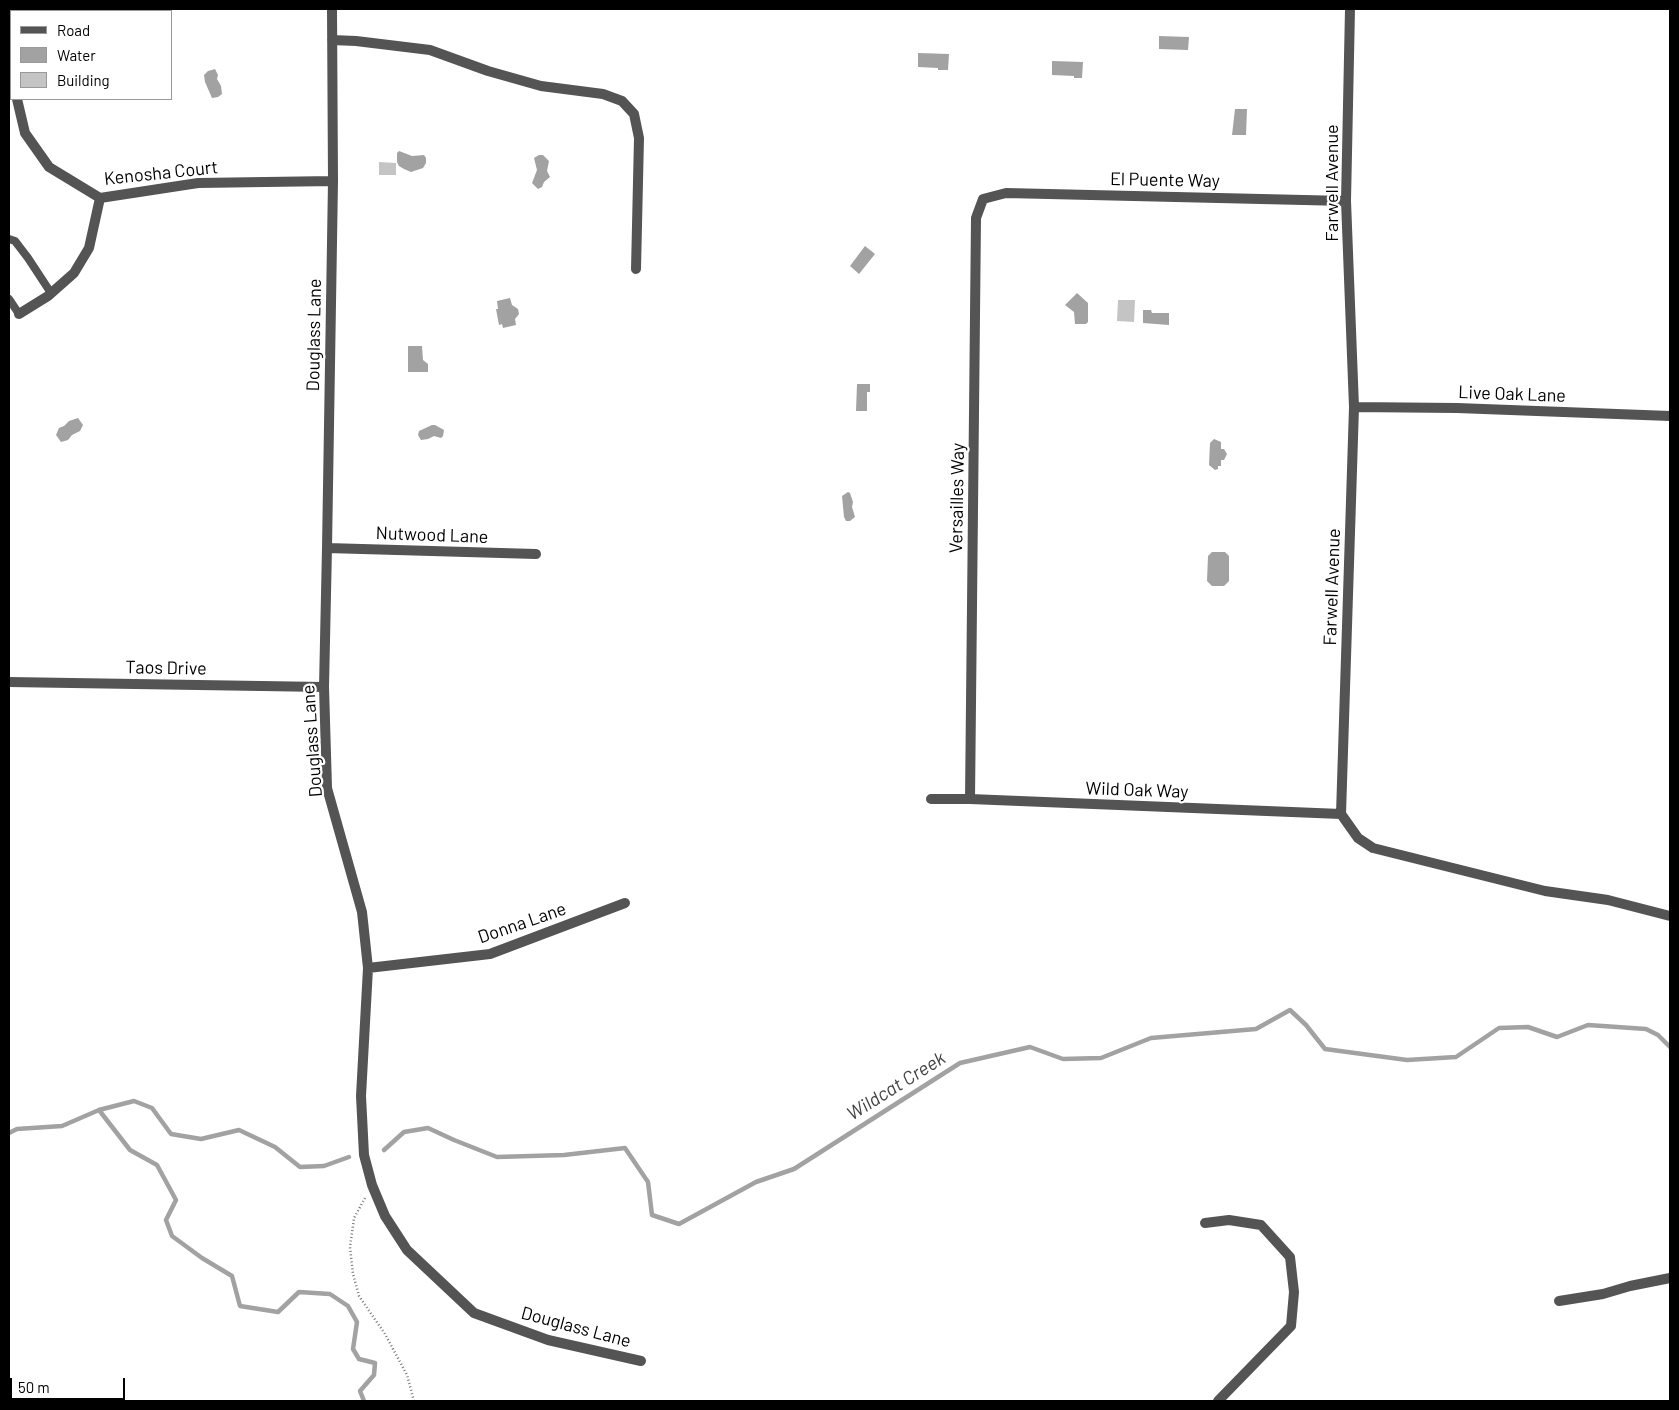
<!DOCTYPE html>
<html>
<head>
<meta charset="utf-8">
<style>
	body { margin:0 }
	#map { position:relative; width:1679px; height:1410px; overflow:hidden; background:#fff; font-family:Barlow,sans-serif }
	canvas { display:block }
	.frame { position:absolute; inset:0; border:10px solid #000; pointer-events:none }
	.legend { position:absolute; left:10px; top:10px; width:162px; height:90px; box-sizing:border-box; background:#fff; border:1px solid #999; margin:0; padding:6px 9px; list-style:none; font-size:15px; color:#000 }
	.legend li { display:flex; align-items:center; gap:10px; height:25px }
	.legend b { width:25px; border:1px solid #999 }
	.scale { position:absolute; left:10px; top:1378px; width:115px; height:22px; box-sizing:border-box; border:2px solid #000; border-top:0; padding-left:6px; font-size:15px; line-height:18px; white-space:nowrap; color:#000; -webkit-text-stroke:4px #fff; paint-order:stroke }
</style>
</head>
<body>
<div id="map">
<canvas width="1679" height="1410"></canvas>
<div class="frame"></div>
<ul class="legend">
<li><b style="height:6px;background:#545454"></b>Road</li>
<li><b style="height:14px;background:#a2a2a2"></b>Water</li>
<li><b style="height:14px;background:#c4c4c4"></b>Building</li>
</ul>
<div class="scale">50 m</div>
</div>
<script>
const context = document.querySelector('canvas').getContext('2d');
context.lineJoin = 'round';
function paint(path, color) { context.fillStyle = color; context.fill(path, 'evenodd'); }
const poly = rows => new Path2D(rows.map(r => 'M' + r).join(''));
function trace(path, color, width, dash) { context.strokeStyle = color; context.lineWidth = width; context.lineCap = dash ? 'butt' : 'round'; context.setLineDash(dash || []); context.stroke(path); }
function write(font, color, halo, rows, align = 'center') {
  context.font = font + ' Barlow,sans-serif'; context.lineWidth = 4.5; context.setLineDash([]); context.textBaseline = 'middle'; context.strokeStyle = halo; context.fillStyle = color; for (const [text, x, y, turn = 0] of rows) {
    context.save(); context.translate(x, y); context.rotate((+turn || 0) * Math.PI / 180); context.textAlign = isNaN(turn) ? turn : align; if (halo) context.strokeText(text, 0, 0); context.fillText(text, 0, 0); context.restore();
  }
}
paint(poly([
	[1159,36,1189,37,1188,50,1159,49],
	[918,53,949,54,948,70,938,70,938,68,918,67],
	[1052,61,1083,62,1082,78,1074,78,1074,76,1052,75],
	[215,69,218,75,217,79,221,86,222,94,218,97,212,98,205,82,204,75,208,71],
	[1235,109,1247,109,1246,135,1232,135],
	[399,151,412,156,424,155,426,158,426,163,423,168,411,172,404,169,399,166,397,162,397,153],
	[539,155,543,155,549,161,547,171,550,177,544,182,542,187,538,189,532,183,537,170,534,158],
	[865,246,875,254,859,274,850,266],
	[1077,293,1088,303,1088,322,1086,324,1075,324,1074,312,1065,305],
	[510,298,512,305,518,309,519,314,515,319,516,325,503,328,502,324,499,325,496,309,498,309,497,301],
	[1143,310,1151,310,1152,313,1169,313,1169,325,1143,323],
	[408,346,422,346,423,360,428,364,428,372,408,372],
	[857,384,870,384,870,392,867,392,867,411,856,411],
	[78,418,83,425,80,431,72,435,68,440,61,442,56,435,59,428,64,426,69,421],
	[432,425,435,425,444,430,443,436,441,438,434,436,428,439,421,440,418,435,419,431],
	[1214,439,1221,442,1221,449,1224,449,1227,454,1224,460,1221,460,1221,466,1218,466,1218,469,1215,470,1209,465,1210,443],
	[848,492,850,493,853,502,852,507,855,517,850,521,846,521,844,517,842,496],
	[1212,552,1225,552,1229,556,1229,581,1224,586,1212,586,1207,581,1208,556]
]), '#a2a2a2');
trace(poly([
	[99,1110,130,1150,157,1165,176,1200,166,1220,172,1236,202,1258,232,1276,240,1306,278,1312,299,1292,330,1294,348,1306,357,1322,353,1349,359,1359,375,1363,374,1375,360,1391,364,1401],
	[9,1133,17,1129,62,1126,99,1110,134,1101,152,1108,171,1134,201,1139,239,1130,275,1147,300,1167,324,1166,349,1157],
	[384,1150,404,1132,428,1128,454,1140,497,1157,564,1155,625,1148,648,1182,652,1215,679,1224,756,1182,794,1169,960,1063,1030,1047,1063,1059,1101,1058,1151,1038,1256,1029,1290,1010,1306,1025,1325,1049,1407,1060,1456,1057,1499,1028,1528,1027,1557,1037,1588,1025,1646,1029,1658,1035,1670,1047]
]), '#a2a2a2', 4.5);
paint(poly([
	[379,162,396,163,396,175,379,175],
	[1118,300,1135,300,1134,322,1117,321]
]), '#c4c4c4');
trace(poly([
	[365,1198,354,1218,350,1247,353,1274,359,1296,385,1334,407,1375,414,1401]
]), '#767676', 2.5, [1, 2.5]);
trace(poly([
	[9,239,15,241,28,258,51,293],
	[9,299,19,314]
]), '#545454', 8);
trace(poly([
	[332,9,333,181,327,548,324,687,327,788,362,912,368,968,361,1096,364,1155,372,1185,385,1216,407,1250,474,1313,548,1340,641,1361],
	[1350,9,1346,201,1354,407,1341,814,1358,838,1373,848,1545,891,1608,900,1670,916],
	[31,11,32,9],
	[332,40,356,41,430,50,488,71,541,86,603,94,622,101,634,114,639,138,636,269],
	[17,99,25,133,49,167,100,198,198,183,333,181],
	[19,314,48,296,74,273,89,248,100,198],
	[1354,407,1457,408,1670,416],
	[327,548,536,554],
	[9,682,324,687],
	[931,799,970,799,1341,814],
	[970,799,976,218,983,199,1006,193,1346,201],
	[368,968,490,954,625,903],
	[1205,1223,1229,1220,1261,1225,1290,1257,1294,1292,1291,1326,1218,1401],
	[1559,1301,1603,1294,1630,1286,1670,1278]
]), '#545454', 10);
write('18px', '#000', '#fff', [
	["Kenosha Court",161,173,-6],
	["El Puente Way",1165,180,1],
	["Farwell Avenue",1332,183,-90],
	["Douglass Lane",314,335,-89],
	["Live Oak Lane",1512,394,2],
	["Versailles Way",957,498,-89],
	["Nutwood Lane",432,535,2],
	["Farwell Avenue",1332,587,-88],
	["Taos Drive",166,668,1],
	["Douglass Lane",312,741,-94],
	["Wild Oak Way",1137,790,2],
	["Donna Lane",522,923,-19],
	["Douglass Lane",576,1327,15]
]);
write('italic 19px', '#434343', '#fff', [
	["Wildcat Creek",896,1086,-32]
]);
</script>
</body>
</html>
